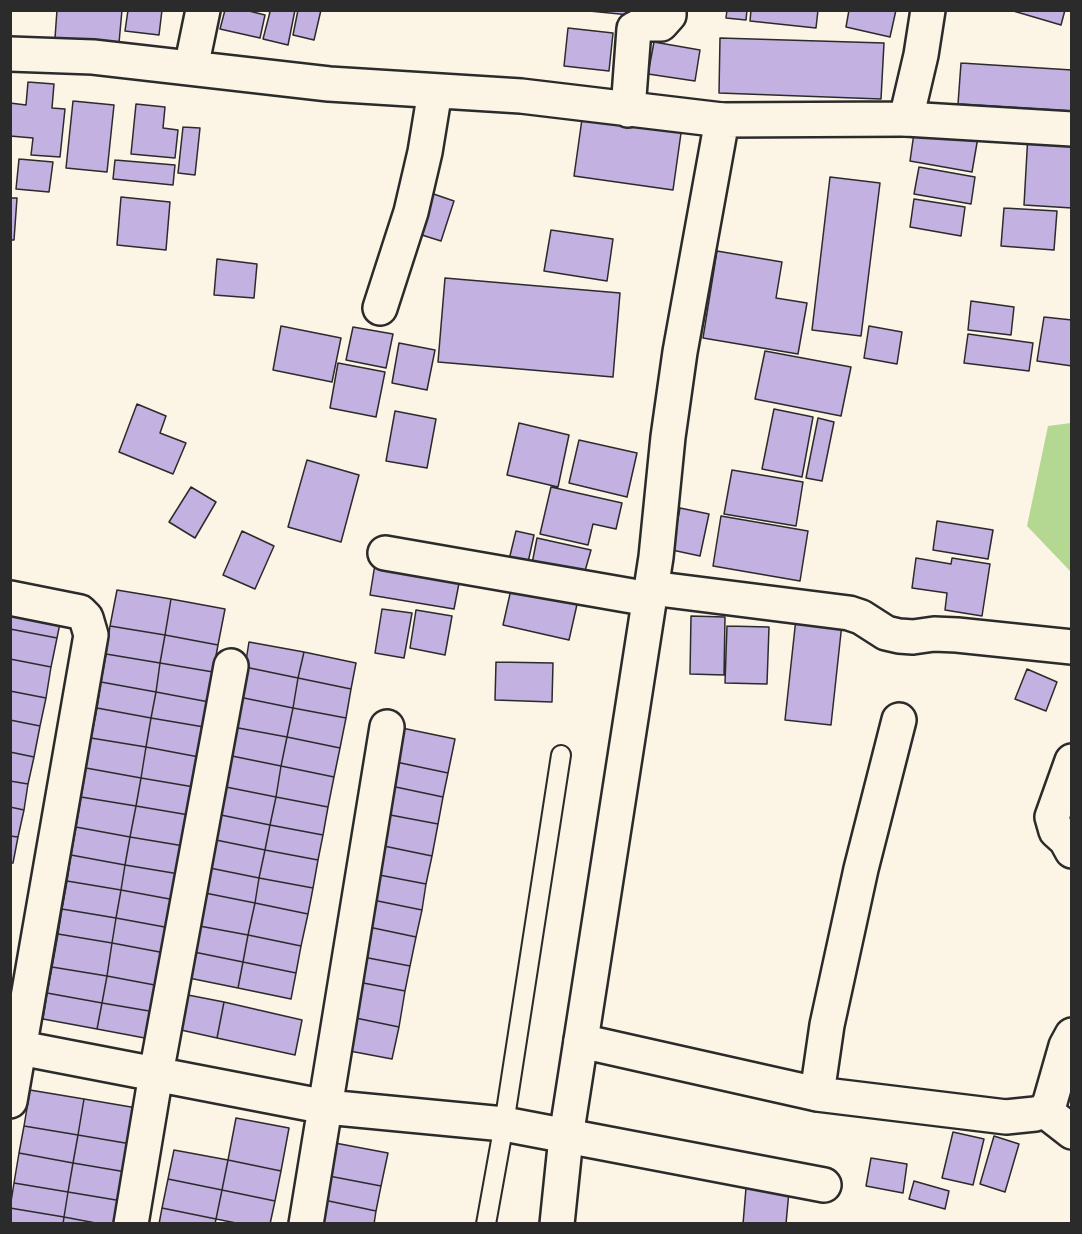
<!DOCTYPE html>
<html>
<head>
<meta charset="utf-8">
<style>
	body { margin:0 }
	#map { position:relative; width:1082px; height:1234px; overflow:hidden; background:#fcf5e5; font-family:"Patrick Hand",sans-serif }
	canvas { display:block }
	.frame { position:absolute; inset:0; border:12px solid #2b2b2b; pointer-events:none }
</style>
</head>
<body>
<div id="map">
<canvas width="1082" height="1234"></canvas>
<div class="frame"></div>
</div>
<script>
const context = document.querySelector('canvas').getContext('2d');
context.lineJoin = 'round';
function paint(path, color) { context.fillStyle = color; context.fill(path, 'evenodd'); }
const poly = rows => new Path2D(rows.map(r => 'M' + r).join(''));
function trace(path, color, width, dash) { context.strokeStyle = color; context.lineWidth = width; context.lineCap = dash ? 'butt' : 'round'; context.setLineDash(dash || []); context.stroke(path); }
paint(poly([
	[1071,423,1072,423,1071,572,1027,526,1048,426]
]), '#b4d792');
const building = poly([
	[57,10,122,10,119,43,55,38,57,10],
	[128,10,162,10,159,35,125,31,128,10],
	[225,10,245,10,265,15,260,38,220,29,225,10],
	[265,10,295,10,288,45,263,39,270,12,265,10],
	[298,10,321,10,314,40,293,35,298,10],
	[579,10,640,10,640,16,579,10],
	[727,10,747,10,746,20,726,18,727,10],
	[751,10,818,10,816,28,750,21,751,10],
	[849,10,896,10,890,37,846,27,849,10],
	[1010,10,1065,10,1061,25,1010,10],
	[568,28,613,33,609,71,564,66,568,28],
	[720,38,884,43,881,99,719,93,720,38],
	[654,42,700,50,695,81,648,74,654,42],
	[961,63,1072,70,1072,111,958,104,961,63],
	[28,82,54,84,52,108,65,109,60,157,31,155,33,138,10,136,10,103,26,105,28,82],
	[73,101,114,105,107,172,66,168,73,101],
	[136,104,165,107,163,128,178,130,175,158,131,154,136,104],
	[583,112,682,126,673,190,574,176,583,112],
	[915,126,978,137,972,172,910,161,915,126],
	[183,127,200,128,195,175,178,173,183,127],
	[1028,134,1072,136,1072,208,1024,205,1028,134],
	[19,159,53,162,49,192,16,189,19,159],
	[115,160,175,165,173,185,113,179,115,160],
	[919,167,975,177,971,204,914,194,919,167],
	[830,177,880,183,861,336,812,330,830,177],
	[422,190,454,201,441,241,409,231,422,190],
	[121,197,170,202,166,250,117,245,121,197],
	[10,198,17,198,14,240,10,240,10,198],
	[914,199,965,207,961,236,910,227,914,199],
	[1004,208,1057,211,1054,250,1001,246,1004,208],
	[551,230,613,239,607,281,544,271,551,230],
	[717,251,782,262,776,298,807,303,798,354,703,338,717,251],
	[217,259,257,264,254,298,214,295,217,259],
	[445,278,620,293,613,377,438,362,445,278],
	[971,301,1014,307,1011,335,968,330,971,301],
	[1044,317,1072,320,1072,366,1037,361,1044,317],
	[281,326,341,338,332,382,273,370,281,326],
	[869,326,902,332,897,364,864,358,869,326],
	[353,327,393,334,386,368,346,360,353,327],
	[968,334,1033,343,1029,371,964,363,968,334],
	[399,343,435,350,427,390,392,383,399,343],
	[765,351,851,367,841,416,755,399,765,351],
	[338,363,385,372,376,417,330,408,338,363],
	[137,404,166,416,160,433,186,443,173,474,119,452,137,404],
	[774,409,813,417,802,477,762,469,774,409],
	[395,411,436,419,427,468,386,461,395,411],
	[818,418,834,422,822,481,806,478,818,418],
	[519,423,569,435,558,487,507,475,519,423],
	[579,440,637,453,627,497,569,483,579,440],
	[307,460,359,475,341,542,288,527,307,460],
	[732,470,803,482,796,526,724,514,732,470],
	[191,487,216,502,195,538,169,522,191,487],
	[551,487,622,503,616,529,593,524,588,545,540,534,551,487],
	[680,508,709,514,700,556,672,550,680,508],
	[721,516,808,531,800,581,713,566,721,516],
	[937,521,993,530,988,559,933,550,937,521],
	[242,531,274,546,255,589,223,575,242,531],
	[516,531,534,535,525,576,506,572,516,531],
	[537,538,591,550,581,585,530,574,537,538],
	[376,558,461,573,454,609,370,595,376,558],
	[916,558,951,564,952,558,990,564,982,616,945,610,947,593,912,588,916,558],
	[512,585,578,600,569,640,503,625,512,585],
	[117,590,171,599,165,635,110,626,117,590],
	[171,599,225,609,218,645,165,635,171,599],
	[10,602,62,613,57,638,10,629,10,602],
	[382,609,412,613,404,658,375,653,382,609],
	[797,609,843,614,831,725,785,720,797,609],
	[416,610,452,616,445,655,410,648,416,610],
	[691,616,725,617,724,675,690,674,691,616],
	[110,626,165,635,160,663,106,654,110,626],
	[727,626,769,627,767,684,725,683,727,626],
	[10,629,57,638,51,667,10,659,10,629],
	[165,635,218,645,213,672,160,663,165,635],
	[249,642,304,652,298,678,245,667,249,642],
	[304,652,356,663,351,689,298,678,304,652],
	[106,654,160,663,156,692,101,682,106,654],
	[10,659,51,667,46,698,10,691,10,659],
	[496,662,553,663,552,702,495,700,496,662],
	[160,663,213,672,209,702,156,692,160,663],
	[245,667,298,678,293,708,239,697,245,667],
	[1027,669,1057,682,1046,711,1015,699,1027,669],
	[298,678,351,689,346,718,293,708,298,678],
	[101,682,156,692,151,718,97,708,101,682],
	[10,691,46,698,40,726,10,720,10,691],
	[156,692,209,702,204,727,151,718,156,692],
	[239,697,293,708,287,737,233,727,239,697],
	[97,708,151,718,146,747,91,738,97,708],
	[293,708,346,718,340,748,287,737,293,708],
	[151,718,204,727,199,757,146,747,151,718],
	[10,720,40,726,34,757,10,752,10,720],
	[233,727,287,737,281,766,227,755,233,727],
	[402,728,455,739,448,773,396,762,402,728],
	[287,737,340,748,334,777,281,766,287,737],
	[91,738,146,747,141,778,86,768,91,738],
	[146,747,199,757,194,787,141,778,146,747],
	[10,752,34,757,28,784,10,781,10,752],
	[227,755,281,766,276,797,221,786,227,755],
	[396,762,448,773,443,797,391,786,396,762],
	[281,766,334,777,328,807,276,797,281,766],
	[86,768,141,778,136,806,81,797,86,768],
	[141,778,194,787,189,815,136,806,141,778],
	[10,781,28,784,24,810,10,807,10,781],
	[221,786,276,797,270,825,216,814,221,786],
	[391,786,443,797,438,824,385,814,391,786],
	[81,797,136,806,130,837,76,827,81,797],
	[276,797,328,807,323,835,270,825,276,797],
	[136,806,189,815,184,846,130,837,136,806],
	[10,807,24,810,18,837,10,836,10,807],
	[216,814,270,825,265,850,211,839,216,814],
	[385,814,438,824,432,856,379,845,385,814],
	[270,825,323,835,318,860,265,850,270,825],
	[76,827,130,837,125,865,71,855,76,827],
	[10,836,18,837,13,863,10,863,10,836],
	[130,837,184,846,179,874,125,865,130,837],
	[211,839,265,850,259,878,205,867,211,839],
	[379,845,432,856,426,884,374,874,379,845],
	[265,850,318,860,313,888,259,878,265,850],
	[71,855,125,865,121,890,67,881,71,855],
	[125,865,179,874,175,900,121,890,125,865],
	[205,867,259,878,255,903,200,892,205,867],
	[374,874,426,884,422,910,368,899,374,874],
	[259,878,313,888,308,914,255,903,259,878],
	[67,881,121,890,116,918,62,909,67,881],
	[121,890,175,900,170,928,116,918,121,890],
	[200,892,255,903,248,935,194,925,200,892],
	[368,899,422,910,416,937,364,926,368,899],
	[255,903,308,914,301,946,248,935,255,903],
	[62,909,116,918,112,943,58,934,62,909],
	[116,918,170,928,165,953,112,943,116,918],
	[194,925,248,935,243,962,189,951,194,925],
	[364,926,416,937,410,966,358,956,364,926],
	[58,934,112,943,107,976,52,967,58,934],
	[248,935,301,946,296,973,243,962,248,935],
	[112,943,165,953,160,986,107,976,112,943],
	[189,951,243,962,238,988,184,977,189,951],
	[358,956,410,966,405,991,353,981,358,956],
	[243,962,296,973,291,999,238,988,243,962],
	[52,967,107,976,102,1003,47,993,52,967],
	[107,976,160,986,155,1012,102,1003,107,976],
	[353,981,405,991,399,1027,346,1016,353,981],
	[47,993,102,1003,97,1029,43,1019,47,993],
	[188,995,224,1002,217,1038,181,1030,188,995],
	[224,1002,302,1020,295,1055,217,1038,224,1002],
	[102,1003,155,1012,150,1039,97,1029,102,1003],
	[346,1016,399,1027,392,1059,339,1049,346,1016],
	[30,1090,84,1099,78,1135,24,1126,30,1090],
	[84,1099,137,1108,131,1144,78,1135,84,1099],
	[236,1118,289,1128,281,1171,228,1160,236,1118],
	[24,1126,78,1135,73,1163,19,1153,24,1126],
	[953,1132,984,1139,973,1185,942,1178,953,1132],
	[78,1135,131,1144,126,1172,73,1163,78,1135],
	[994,1136,1019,1144,1005,1192,980,1184,994,1136],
	[335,1143,388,1153,381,1186,329,1176,335,1143],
	[174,1150,228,1160,222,1190,168,1179,174,1150],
	[19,1153,73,1163,68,1192,14,1183,19,1153],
	[871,1158,907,1164,903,1193,866,1186,871,1158],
	[228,1160,281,1171,275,1201,222,1190,228,1160],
	[73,1163,126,1172,122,1201,68,1192,73,1163],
	[329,1176,381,1186,376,1211,324,1200,329,1176],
	[168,1179,222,1190,216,1219,162,1208,168,1179],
	[914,1181,949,1191,945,1209,909,1199,914,1181],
	[14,1183,68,1192,64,1217,10,1208,14,1183],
	[746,1188,789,1191,786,1224,743,1224,746,1188],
	[222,1190,275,1201,270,1224,241,1224,216,1219,222,1190],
	[68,1192,122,1201,118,1224,101,1224,64,1217,68,1192],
	[324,1200,376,1211,374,1224,319,1224,324,1200],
	[10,1208,64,1217,63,1224,10,1224,10,1208],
	[162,1208,216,1219,215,1224,159,1224,162,1208],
	[64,1217,101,1224,63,1224,64,1217]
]);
paint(building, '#c2b1e1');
trace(building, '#2b2b2b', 1.5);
const service = poly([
	[486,1224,504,1124,561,755]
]);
const minor = poly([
	[10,54,93,57,329,84,521,96,722,120],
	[191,68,203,10],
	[628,110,634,29,644,24,661,24,669,15,669,10],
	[906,119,1072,129],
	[380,308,411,212,425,152,435,91],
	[385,553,649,599],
	[651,588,849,613,861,617,886,633,899,636,913,637,934,634,957,635,1072,647],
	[10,598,80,612,86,618,91,635,10,1101],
	[1072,761,1052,817,1056,831,1066,840,1072,851],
	[581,1041,817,1094,1006,1117,1035,1114,1045,1111,1050,1102,1066,1046,1072,1035],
	[10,1046,326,1107,504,1124,824,1185],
	[817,1094,827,1025,861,869,899,720],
	[1045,1111,1072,1132],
	[131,1224,156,1074,231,666],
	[306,1224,387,727]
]);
const tertiary = poly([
	[557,1224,566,1137,656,557,668,437,680,352,722,120,906,119,921,55,928,10]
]);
trace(service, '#2b2b2b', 22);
trace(minor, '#2b2b2b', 38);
trace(tertiary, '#2b2b2b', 38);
trace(service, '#fcf5e5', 18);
trace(minor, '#fcf5e5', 33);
trace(tertiary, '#fcf5e5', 33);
</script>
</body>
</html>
